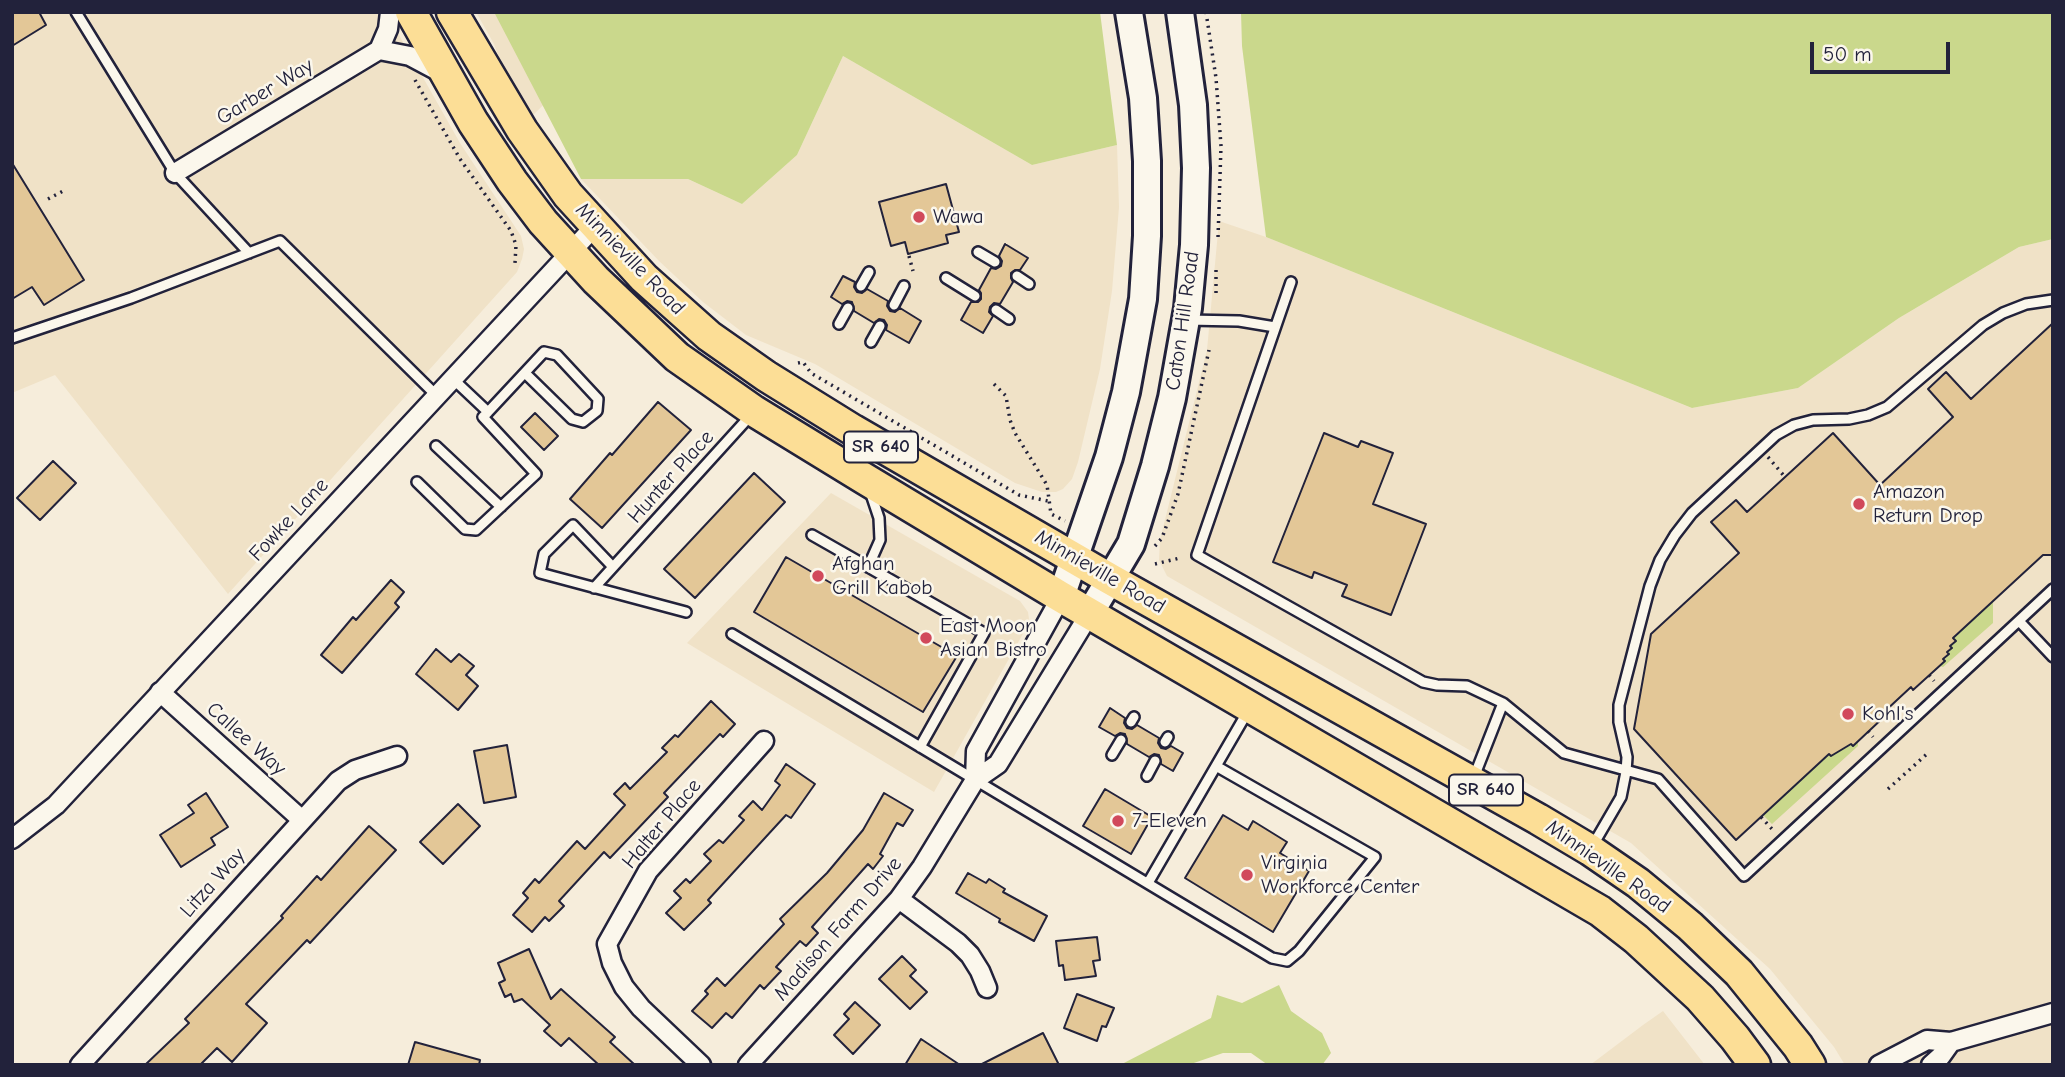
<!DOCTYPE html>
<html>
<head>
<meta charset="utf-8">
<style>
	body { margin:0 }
	#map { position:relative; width:2065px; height:1077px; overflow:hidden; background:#f6eddb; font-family:"Comic Neue",sans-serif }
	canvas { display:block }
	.frame { position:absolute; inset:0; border:14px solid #22223b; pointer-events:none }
	.scale { position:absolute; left:1810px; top:42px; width:140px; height:32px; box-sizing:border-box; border:4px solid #22223b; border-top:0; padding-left:9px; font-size:21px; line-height:24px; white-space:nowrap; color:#22223b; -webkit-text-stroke:5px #fbf7ec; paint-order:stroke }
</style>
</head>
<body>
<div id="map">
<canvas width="2065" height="1077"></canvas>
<div class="frame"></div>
<div class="scale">50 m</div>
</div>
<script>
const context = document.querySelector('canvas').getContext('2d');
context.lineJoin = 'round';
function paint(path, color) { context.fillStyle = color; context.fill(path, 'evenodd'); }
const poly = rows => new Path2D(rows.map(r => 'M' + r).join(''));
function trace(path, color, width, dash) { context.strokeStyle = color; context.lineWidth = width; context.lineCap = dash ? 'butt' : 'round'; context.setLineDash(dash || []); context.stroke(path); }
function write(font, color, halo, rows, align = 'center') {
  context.font = font + ' "Comic Neue",sans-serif'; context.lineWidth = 5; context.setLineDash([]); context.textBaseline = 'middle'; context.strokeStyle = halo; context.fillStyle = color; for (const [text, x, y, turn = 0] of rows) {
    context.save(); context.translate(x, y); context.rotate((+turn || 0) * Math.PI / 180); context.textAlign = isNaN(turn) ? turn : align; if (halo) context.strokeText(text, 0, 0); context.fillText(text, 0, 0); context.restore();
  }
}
paint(poly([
	[12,12,386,12,460,143,521,236,524,249,522,259,517,272,228,594,55,375,12,393],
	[476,12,638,12,526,122,516,104,494,44],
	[843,56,1032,165,1117,145,1119,207,1112,291,1100,369,1078,462,1072,479,1063,489,1056,492,1042,492,1015,483,815,364,746,335,703,302,659,261,581,179,688,179,742,204,797,155],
	[1219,221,1266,237,1692,408,1798,388,1899,318,2019,247,2053,239,2053,1065,1845,1065,1834,1047,1770,969,1631,843,1167,576,1159,560,1160,540,1207,350],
	[831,493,1020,601,1028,612,1029,619,1024,632,934,792,687,643],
	[1663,1011,1705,1065,1590,1065,1643,1025]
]), '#f0e2c7');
paint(poly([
	[494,12,1100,12,1117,145,1032,165,843,56,797,155,742,204,688,179,581,179],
	[1241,12,2053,12,2053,239,2019,247,1899,318,1798,388,1692,408,1266,237,1242,46],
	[1993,601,1993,623,1943,667,1940,666,1949,654,1947,652,1952,648,1950,646,1956,641,1953,638],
	[1858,741,1858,746,1772,824,1763,815,1829,754,1831,756],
	[1279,985,1291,1011,1322,1033,1331,1053,1322,1065,1268,1065,1251,1053,1223,1053,1188,1065,1120,1065,1211,1018,1217,995,1242,1003]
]), '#cad88c');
const building = poly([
	[12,12,39,12,46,25,12,46,12,12],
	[12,163,84,280,44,305,32,287,12,299,12,163],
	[946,184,959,232,946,235,948,243,908,254,905,242,891,246,879,202,946,184],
	[1005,244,1028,258,1020,270,1015,270,1011,273,1011,278,1013,282,1000,304,994,303,990,307,989,312,993,316,983,333,961,320,971,302,978,302,981,299,981,293,979,290,991,268,996,269,1001,266,1002,261,999,256,1005,244],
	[843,276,855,282,854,287,857,292,862,293,867,289,888,301,887,306,890,311,895,312,900,308,921,321,909,343,886,330,887,325,884,320,879,319,874,323,854,311,852,302,847,301,842,304,831,297,843,276],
	[2053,323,2053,555,2043,555,1953,638,1956,641,1950,646,1952,648,1947,652,1949,654,1943,659,1945,661,1913,690,1911,687,1883,713,1886,715,1853,746,1851,744,1831,756,1829,754,1736,840,1634,729,1651,634,1739,553,1711,522,1736,500,1747,512,1833,433,1880,485,1953,417,1928,389,1946,372,1971,399,2053,323],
	[658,402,691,430,602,528,570,499,610,453,612,455,658,402],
	[535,413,558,436,544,450,521,427,535,413],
	[1324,433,1358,447,1361,441,1393,453,1373,504,1426,524,1391,615,1342,596,1347,585,1314,572,1312,578,1273,562,1324,433],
	[53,461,76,483,40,520,17,498,53,461],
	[754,473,785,502,695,598,664,569,754,473],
	[786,557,957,656,923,712,754,612,786,557],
	[391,580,404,592,395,603,399,607,342,673,321,655,353,617,356,620,391,580],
	[436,649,451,662,459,654,474,666,466,675,478,686,458,710,416,674,436,649],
	[711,701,735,724,723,737,720,734,664,793,668,797,610,858,604,852,559,901,564,906,549,921,545,917,532,932,513,915,528,898,523,893,535,879,539,883,577,841,585,849,625,805,614,794,625,783,630,789,667,752,662,748,675,735,678,737,711,701],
	[1110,708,1125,718,1124,723,1127,728,1132,729,1137,725,1159,738,1158,743,1161,748,1166,749,1171,746,1183,753,1173,771,1161,764,1159,755,1154,754,1149,757,1127,744,1125,734,1120,733,1115,736,1099,727,1110,708],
	[507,745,516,797,484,803,474,751,507,745],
	[786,764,815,784,791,818,786,815,708,900,711,903,684,930,666,913,681,898,674,891,686,879,690,883,711,861,704,854,719,840,723,843,744,820,739,816,753,801,762,810,780,785,775,781,786,764],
	[1105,789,1152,817,1131,854,1083,826,1105,789],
	[206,793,228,827,211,838,215,845,181,867,160,835,194,813,188,805,206,793],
	[884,793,913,810,903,826,897,823,880,854,883,856,873,869,868,864,812,927,818,933,806,946,800,941,776,967,781,971,764,989,760,985,732,1018,726,1013,712,1028,692,1011,708,994,705,991,717,978,725,986,784,924,780,919,827,873,863,830,884,793],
	[458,804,480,826,443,864,420,842,458,804],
	[1223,815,1248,830,1253,821,1287,842,1280,853,1309,871,1273,932,1185,878,1223,815],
	[369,826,396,850,310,943,307,940,246,1004,267,1023,232,1062,217,1048,200,1065,145,1065,189,1023,185,1019,283,918,281,916,317,876,321,880,369,826],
	[968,873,986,883,989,879,1005,889,1003,892,1047,916,1034,941,999,922,1000,919,956,893,968,873],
	[1097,937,1100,960,1093,961,1096,976,1065,980,1063,965,1059,966,1056,941,1097,937],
	[529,949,551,999,561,989,615,1037,610,1042,635,1065,599,1065,569,1038,561,1046,544,1031,550,1025,522,999,514,1002,511,994,505,997,499,983,505,980,498,963,529,949],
	[902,956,916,970,910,976,927,992,910,1009,879,979,902,956],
	[1077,994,1114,1008,1106,1027,1102,1026,1097,1041,1064,1028,1077,994],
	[855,1002,880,1025,853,1054,834,1035,849,1019,844,1014,855,1002],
	[1043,1033,1059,1065,980,1065,1043,1033],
	[921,1039,960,1065,905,1065,921,1039],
	[415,1042,480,1060,479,1065,408,1065,415,1042]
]);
paint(building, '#e3c797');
trace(building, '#22223b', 2);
const lane = poly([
	[76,12,175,173,249,253],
	[978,252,995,262],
	[1017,276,1029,284],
	[946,278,975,296],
	[1291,282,1197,555,1423,682,1437,685,1467,686,1503,703,1564,753,1658,779,1744,876,2053,589],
	[861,286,869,272],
	[894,305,904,286],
	[996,310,1009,319],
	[1187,320,1239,321,1275,327],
	[839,324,848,308],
	[12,338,131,298,280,241,436,395],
	[871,342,880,326],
	[488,412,544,352,557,355,598,399,597,411,583,422,572,419,525,373],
	[436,446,501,507],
	[417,482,465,529,476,530,536,474,483,417,488,412,452,378],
	[812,535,984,633,920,747],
	[613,567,573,525,544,554,540,573,686,612],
	[868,567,880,540,879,518,871,494],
	[594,588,751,415],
	[2019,621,2053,657],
	[732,634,1272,958,1287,961,1299,951,1375,857,1216,766],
	[1131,722,1134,717],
	[1165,742,1168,737],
	[1112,755,1121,740],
	[1147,776,1155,761],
	[1474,777,1503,703],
	[1593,845,1621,797,1626,772,1627,757,1619,722,1619,705,1650,586,1660,560,1675,535,1692,513,1776,435,1794,425,1813,420,1849,419,1868,415,1887,407,1983,325,2003,313,2026,304,2053,300],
	[1148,883,1248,711]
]);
const street = poly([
	[379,50,410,56,440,72],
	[175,173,379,50,388,29,390,12],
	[160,692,302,820],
	[975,780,976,751,1061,597],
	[12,839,56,805,595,226],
	[899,899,958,943,970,955,980,971,987,988],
	[80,1065,338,781,355,770,397,756],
	[701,1065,641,1008,624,987,612,963,607,944,648,871,764,741],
	[748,1065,899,899,922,867,975,780,998,764,1090,613],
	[1879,1065,1927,1040,1951,1042,2053,1013],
	[1931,1065,1941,1056,1951,1042]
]);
const secondary = poly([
	[1061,597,1109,457,1126,392,1143,299,1147,236,1147,161,1143,98,1129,12],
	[1090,613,1131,544,1155,466,1172,398,1188,308,1194,245,1196,168,1193,105,1180,12]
]);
const primary = poly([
	[411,12,473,122,512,181,543,222,596,280,677,357,754,411,865,479,1061,597,1600,911,1636,939,1700,998,1735,1038,1755,1065],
	[452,12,522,130,568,195,644,278,709,336,766,376,853,430,1110,579,1538,819,1590,850,1638,883,1690,926,1739,973,1798,1046,1810,1065]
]);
trace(lane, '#22223b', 14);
trace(street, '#22223b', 23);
trace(secondary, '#22223b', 32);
trace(primary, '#22223b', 35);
trace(poly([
	[1206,12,1216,78,1221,146,1218,238],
	[415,80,460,159,511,231,516,245,515,263],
	[48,199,65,190],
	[909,256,913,271],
	[1216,270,1216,295],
	[798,363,803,362,811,373,1019,495,1048,501],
	[994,384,1006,396,1010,420,1015,433,1047,485,1051,514,1065,521],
	[1768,457,1785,477],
	[1155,546,1162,538,1178,494,1209,350],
	[1155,564,1180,558],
	[1929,675,1934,681],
	[1868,731,1873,737],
	[1888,789,1928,753],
	[1761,817,1772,829]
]), '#22223b', 3.5, [2, 5]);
trace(lane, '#fbf7ec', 9);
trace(street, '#fbf7ec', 18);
trace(secondary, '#fbf7ec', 26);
trace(primary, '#fcde96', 30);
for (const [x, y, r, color] of [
	[919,217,7,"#d1495b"],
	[1859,504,7,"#d1495b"],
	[818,576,7,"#d1495b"],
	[926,638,7,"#d1495b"],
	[1848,714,7,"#d1495b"],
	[1118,821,7,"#d1495b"],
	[1247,875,7,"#d1495b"]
]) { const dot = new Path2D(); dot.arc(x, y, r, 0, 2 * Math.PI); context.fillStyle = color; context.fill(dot); trace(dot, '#fbf7ec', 2.5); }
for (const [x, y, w] of [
	[881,447,74],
	[1486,790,74]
]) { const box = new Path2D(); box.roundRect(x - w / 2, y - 15.5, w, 31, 5); context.fillStyle = '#fbf7ec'; context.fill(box); trace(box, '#22223b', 2); }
write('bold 19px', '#22223b', null, [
	["SR 640",881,447],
	["SR 640",1486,790]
]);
write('21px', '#22223b', '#fbf7ec', [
	["Garber Way",265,92,-31],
	["Minnieville Road",630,259,46],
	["Caton Hill Road",1183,321,-82],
	["Hunter Place",671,477,-48],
	["Fowke Lane",289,520,-47],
	["Minnieville Road",1100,572,30],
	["Callee Way",246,739,42],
	["Halter Place",662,824,-50],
	["Minnieville Road",1608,867,35],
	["Litza Way",213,883,-48],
	["Madison Farm Drive",838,929,-49]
]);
write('21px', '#22223b', '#fbf7ec', [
	["Wawa",933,217],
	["Amazon",1873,492],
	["Return Drop",1873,516],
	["Afghan",832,564],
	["Grill Kabob",832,588],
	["East Moon",940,626],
	["Asian Bistro",940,650],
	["Kohl's",1862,714],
	["7-Eleven",1132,821],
	["Virginia",1261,863],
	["Workforce Center",1261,887]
], 'left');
</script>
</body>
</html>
